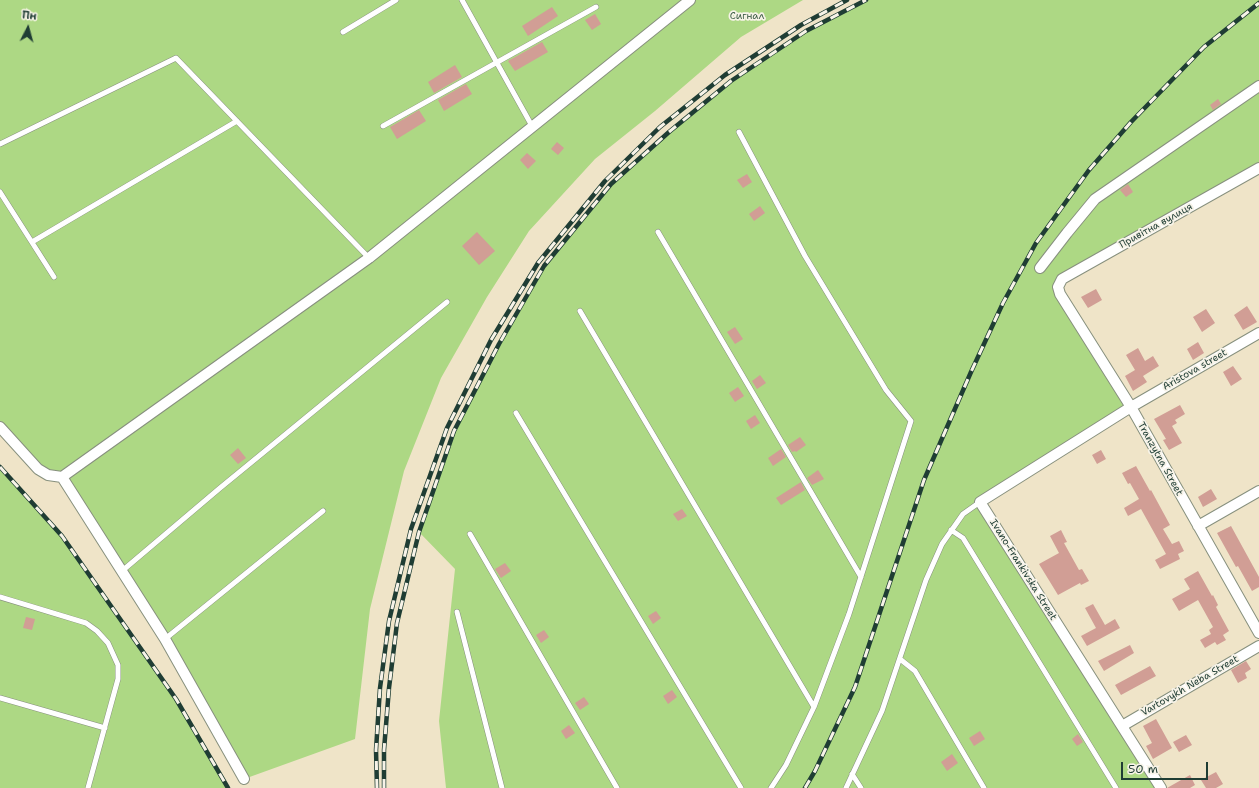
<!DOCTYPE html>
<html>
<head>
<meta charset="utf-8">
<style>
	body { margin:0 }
	#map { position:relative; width:1259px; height:788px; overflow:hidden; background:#efe4c8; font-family:"Shantell Sans",sans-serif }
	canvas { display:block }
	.north { position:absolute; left:8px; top:8px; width:40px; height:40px; -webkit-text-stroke:3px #f7f3e8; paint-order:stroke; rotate:6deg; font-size:11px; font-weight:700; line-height:16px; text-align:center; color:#1f3d34 }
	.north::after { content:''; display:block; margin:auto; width:14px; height:18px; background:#1f3d34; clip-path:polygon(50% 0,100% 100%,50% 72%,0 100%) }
	.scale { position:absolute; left:1121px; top:762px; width:87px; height:18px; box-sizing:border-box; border:2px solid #1f3d34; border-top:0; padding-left:5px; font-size:12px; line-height:14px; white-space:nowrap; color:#1f3d34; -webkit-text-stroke:3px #f7f3e8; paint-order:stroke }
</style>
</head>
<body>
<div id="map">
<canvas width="1259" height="788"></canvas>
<div class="north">Пн</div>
<div class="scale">50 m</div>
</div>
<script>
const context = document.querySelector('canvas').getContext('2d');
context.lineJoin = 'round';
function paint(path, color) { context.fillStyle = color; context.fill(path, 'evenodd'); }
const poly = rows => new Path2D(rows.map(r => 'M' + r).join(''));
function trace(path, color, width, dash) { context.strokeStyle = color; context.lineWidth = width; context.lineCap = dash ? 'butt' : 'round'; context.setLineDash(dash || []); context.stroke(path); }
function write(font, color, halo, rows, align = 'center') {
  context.font = font + ' "Shantell Sans",sans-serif'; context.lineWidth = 3.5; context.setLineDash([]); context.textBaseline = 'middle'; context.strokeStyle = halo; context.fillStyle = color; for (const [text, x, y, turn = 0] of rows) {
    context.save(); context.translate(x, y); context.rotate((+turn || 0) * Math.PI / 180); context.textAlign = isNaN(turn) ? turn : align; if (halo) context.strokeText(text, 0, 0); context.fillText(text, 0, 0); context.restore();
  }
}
paint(poly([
	[0,0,803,0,741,37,655,111,595,159,529,231,487,297,441,378,404,471,370,609,355,739,244,779,62,477,48,475,0,427],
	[866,0,1259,0,1259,168,1062,279,1058,287,1131,407,980,502,1161,788,446,788,439,721,455,569,419,532,454,431,499,344,544,266,611,184,669,132,731,81,806,31],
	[0,467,62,536,176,699,228,788,0,788]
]), '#add884');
paint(poly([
	[552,7,558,16,528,36,522,26],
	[595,14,601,24,592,30,585,20],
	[542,42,548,52,515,71,508,61],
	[455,65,462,77,434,93,428,82],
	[466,84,472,94,444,111,438,100],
	[1218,99,1221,104,1213,110,1210,105],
	[419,110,426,121,397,139,390,127],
	[557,142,564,148,558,155,551,149],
	[527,153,536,161,528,169,520,160],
	[747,174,752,182,743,188,737,180],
	[1128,184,1133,192,1126,197,1120,190],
	[760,206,765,213,754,221,749,214],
	[477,232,495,251,479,265,462,246],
	[1096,289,1102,300,1088,308,1081,297],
	[1247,306,1257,322,1243,330,1234,315],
	[1206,309,1215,323,1202,332,1193,317],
	[735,327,743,339,735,344,727,332],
	[1198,342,1204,353,1193,360,1187,349],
	[1138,348,1145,361,1153,356,1159,366,1143,376,1147,382,1133,391,1125,376,1135,370,1126,355],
	[1233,366,1242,379,1231,386,1223,372],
	[760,375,766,383,757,389,752,381],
	[738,387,744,396,735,402,729,393],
	[1180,405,1185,414,1175,420,1177,423,1172,426,1182,443,1169,450,1163,440,1166,439,1154,419],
	[755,415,760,423,751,429,746,421],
	[800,437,806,445,796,452,795,451,792,452,788,445],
	[238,448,246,458,238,464,230,455],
	[781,449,786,457,773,466,768,458],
	[1101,450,1106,459,1097,464,1092,455],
	[1136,466,1150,491,1151,490,1170,525,1163,529,1172,544,1179,541,1184,551,1178,554,1180,559,1160,569,1155,560,1166,554,1141,509,1128,516,1124,508,1139,499,1130,483,1128,484,1122,473],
	[818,470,824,479,812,485,807,478],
	[801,482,805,490,781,505,776,498],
	[1211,489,1217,499,1203,507,1198,497],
	[682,509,687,516,678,521,673,514],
	[1231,526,1259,577,1259,587,1252,591,1238,566,1236,567,1217,533],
	[1061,530,1067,542,1064,543,1079,570,1082,569,1089,581,1081,585,1080,583,1058,595,1039,564,1059,553,1050,536],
	[505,563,511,571,501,578,495,569],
	[1198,571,1212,596,1213,595,1218,605,1216,607,1229,631,1223,635,1226,640,1217,645,1215,642,1205,648,1200,640,1211,634,1209,630,1213,627,1198,600,1179,611,1172,599,1190,589,1184,579],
	[1093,604,1105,625,1115,619,1120,628,1087,646,1081,636,1096,628,1085,608],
	[656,611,661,618,653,624,648,616],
	[26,617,35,619,32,630,23,628],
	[544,630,549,637,541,643,536,635],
	[1130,645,1134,653,1104,671,1098,661],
	[1246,661,1251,669,1245,673,1247,678,1238,683,1231,670],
	[1150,666,1156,676,1121,695,1115,685],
	[672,690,677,697,668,704,663,696],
	[584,697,589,704,580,710,575,703],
	[1156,719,1172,748,1153,759,1146,746,1152,743,1143,726],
	[569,725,575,733,566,739,561,731],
	[980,731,985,739,974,746,969,738],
	[1078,734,1083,742,1077,746,1072,739],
	[1186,735,1192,745,1179,752,1173,742],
	[952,754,958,763,947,771,941,762],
	[1216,772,1223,784,1216,788,1206,788,1201,780],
	[1190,775,1195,785,1190,788,1167,788]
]), '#d19e95');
const service = poly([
	[462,0,532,126],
	[343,32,396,0],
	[383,126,596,7],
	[739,132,805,256,886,390,911,421,849,614,814,707,786,765,771,788],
	[0,144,176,58,369,258],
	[0,192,54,277],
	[658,232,861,577],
	[32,242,237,121],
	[580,311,814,707],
	[516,413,741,788],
	[951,530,963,538,1116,788],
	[470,534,617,788],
	[122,571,220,488,447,302],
	[0,597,86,623,97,631,108,643,118,665,118,679,88,788],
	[457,612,502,788],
	[165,639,323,511],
	[900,659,915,671,984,788],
	[0,698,105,728],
	[852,774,861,788],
	[846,788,882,711,926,580,942,544,963,514,980,502]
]);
const minor = poly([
	[1259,168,1062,279,1058,287,1060,294,1131,407,1259,633],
	[1040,268,1067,233,1095,199,1259,86],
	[0,427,38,469,48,475,62,477,369,258,690,0],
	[62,477,165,639,244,779],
	[1198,526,1259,491],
	[1122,726,1259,646],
	[1161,788,980,502,1131,407,1259,333]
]);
trace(service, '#87907e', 6);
trace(minor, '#87907e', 12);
trace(service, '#fff', 5);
trace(minor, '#fff', 10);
const rail = poly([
	[0,467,62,536,176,699,228,788],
	[377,788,376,750,380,688,389,621,411,529,447,428,491,340,538,263,605,181,660,127,725,75,801,25,847,0],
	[384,788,384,750,389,688,397,623,419,532,454,431,499,344,544,266,611,184,669,132,731,81,806,31,866,0],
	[805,788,815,771,855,687,924,480,971,372,1003,303,1036,243,1089,170,1131,122,1204,47,1259,3]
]);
trace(rail, '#1f3d34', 4.5);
trace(rail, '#f7f3e8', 3, [9]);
write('10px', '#3b5c44', '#f7f3e8', [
	["Сигнал",747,16]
]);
write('10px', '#1f3d34', '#f7f3e8', [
	["Привітна вулиця",1156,226,-29],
	["Aristova street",1195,370,-30],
	["Tranzytna Street",1160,459,61],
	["Ivano-Frankivska Street",1023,570,58],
	["Vartovykh Neba Street",1190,686,-30]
]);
</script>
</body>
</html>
